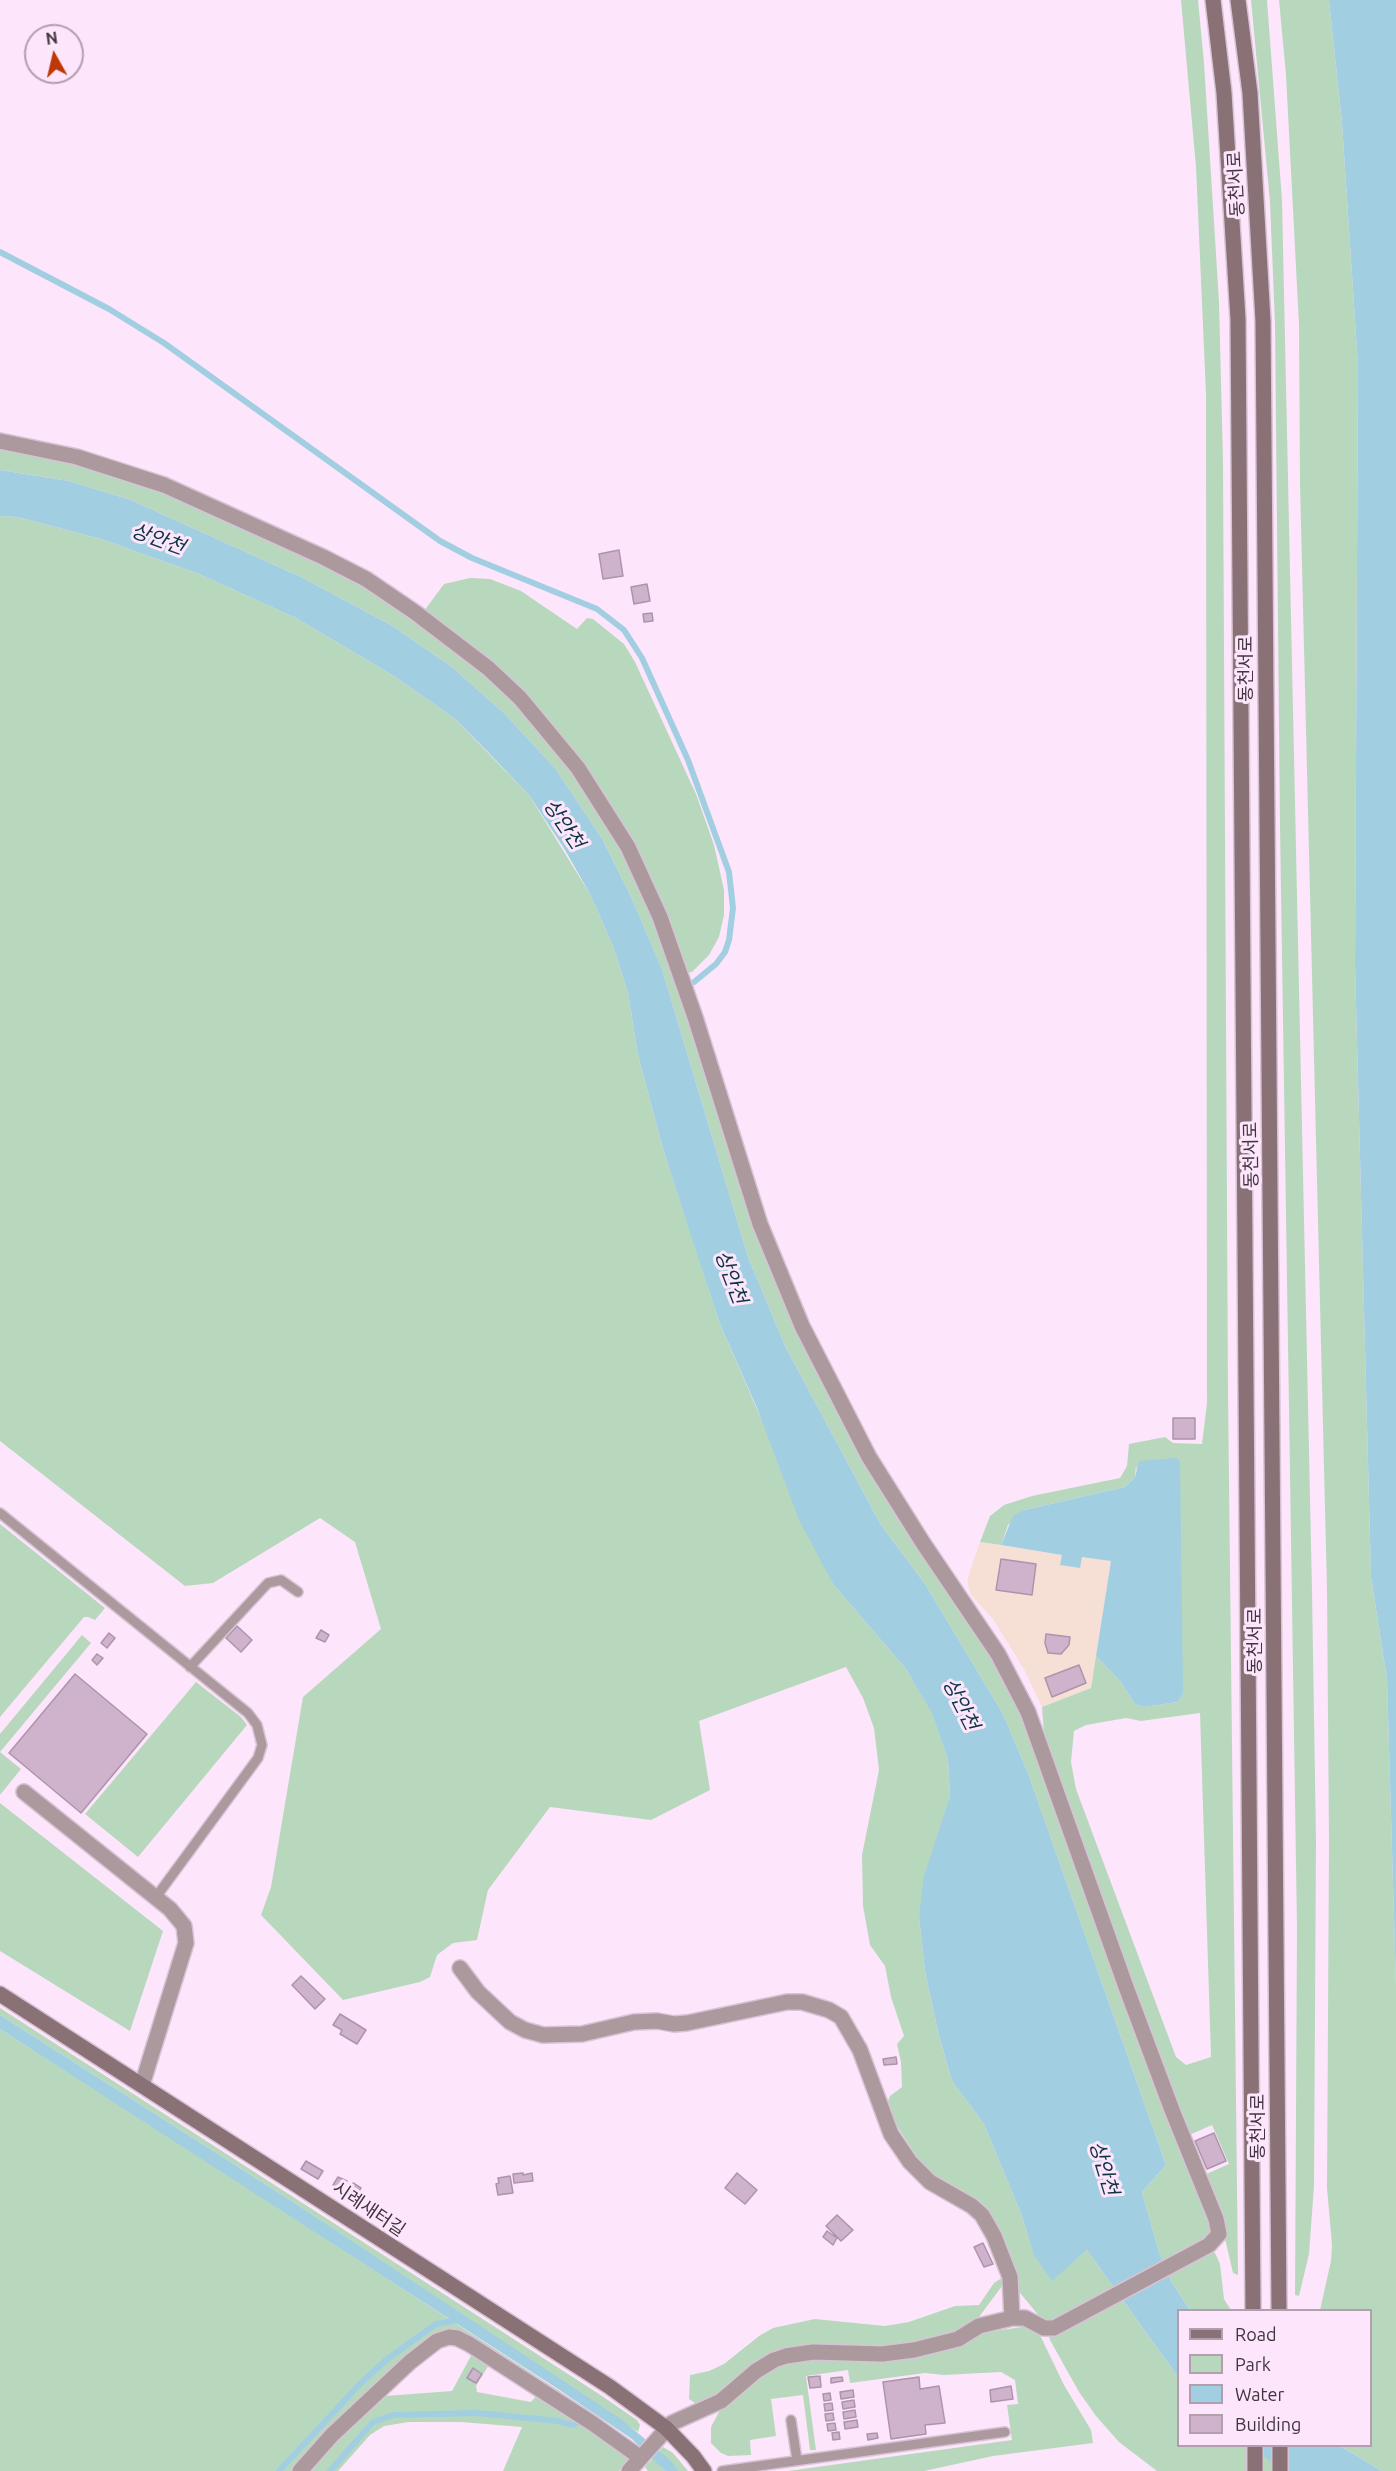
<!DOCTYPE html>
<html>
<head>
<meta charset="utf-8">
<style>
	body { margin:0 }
	#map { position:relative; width:1396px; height:2471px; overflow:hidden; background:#fde6fb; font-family:Ubuntu,sans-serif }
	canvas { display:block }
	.legend { position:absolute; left:1177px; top:2309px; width:195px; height:138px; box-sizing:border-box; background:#fde6fb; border:2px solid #b19fb0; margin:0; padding:8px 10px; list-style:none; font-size:18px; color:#40353f }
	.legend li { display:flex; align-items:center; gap:12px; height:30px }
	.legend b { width:30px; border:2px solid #b19fb0 }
	.north { position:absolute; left:24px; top:24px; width:60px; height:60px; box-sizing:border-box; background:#fde6fb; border:2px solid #b19fb0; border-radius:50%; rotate:352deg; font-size:16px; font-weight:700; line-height:24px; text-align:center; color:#40353f }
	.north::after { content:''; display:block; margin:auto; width:21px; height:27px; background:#bf3705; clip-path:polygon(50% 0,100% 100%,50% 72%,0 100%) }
</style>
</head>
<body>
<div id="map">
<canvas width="1396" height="2471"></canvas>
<ul class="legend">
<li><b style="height:8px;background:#897176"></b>Road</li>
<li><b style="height:16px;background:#b8d8be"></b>Park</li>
<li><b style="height:16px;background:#a2cee1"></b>Water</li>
<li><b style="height:16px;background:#cfb3cd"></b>Building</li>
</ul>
<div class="north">N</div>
</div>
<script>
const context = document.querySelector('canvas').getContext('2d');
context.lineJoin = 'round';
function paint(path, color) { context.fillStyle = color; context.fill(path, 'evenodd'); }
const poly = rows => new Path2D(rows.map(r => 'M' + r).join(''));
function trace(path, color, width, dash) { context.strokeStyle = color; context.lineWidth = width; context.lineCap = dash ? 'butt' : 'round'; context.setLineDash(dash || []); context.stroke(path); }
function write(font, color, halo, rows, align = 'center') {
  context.font = font + ' Ubuntu,"Noto Sans KR",sans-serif'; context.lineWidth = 6; context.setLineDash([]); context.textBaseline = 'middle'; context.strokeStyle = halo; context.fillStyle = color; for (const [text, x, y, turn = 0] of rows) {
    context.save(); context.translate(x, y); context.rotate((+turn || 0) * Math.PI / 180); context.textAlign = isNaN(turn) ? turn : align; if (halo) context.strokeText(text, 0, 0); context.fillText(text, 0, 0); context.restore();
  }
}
paint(poly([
	[980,1542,1062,1555,1080,1567,1082,1556,1111,1561,1091,1688,1042,1707,1025,1671,1006,1640,993,1619,971,1595,968,1585,968,1577]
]), '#f6dfd4');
paint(poly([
	[1181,0,1198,0,1204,63,1219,302,1223,461,1228,1392,1238,2275,1233,2273,1224,2234,1204,2175,1229,2164,1212,2125,1189,2135,1055,1769,1044,1733,1042,1707,1091,1688,1096,1656,1120,1681,1135,1704,1144,1707,1178,1702,1183,1692,1136,1466,1135,1477,1125,1487,1024,1510,1008,1525,1001,1545,980,1542,990,1516,1004,1505,1032,1496,1120,1478,1127,1466,1129,1444,1165,1437,1173,1443,1202,1444,1207,1403,1206,394,1196,167],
	[1200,1713,1211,2057,1186,2065,1176,2057,1076,1789,1071,1762,1074,1731,1086,1725,1126,1718,1141,1721],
	[1251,0,1267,0,1282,200,1312,1590,1316,1841,1314,2186,1309,2254,1299,2296,1295,2295,1297,1929,1280,826,1275,324,1270,202],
	[1279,0,1329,0,1342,123,1358,366,1355,965,1371,1577,1387,1679,1396,1986,1396,2471,1382,2471,1340,2446,1370,2446,1370,2310,1320,2310,1331,2261,1332,2245,1327,2188,1329,1842,1327,1590,1300,484,1299,325,1286,75],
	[0,447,70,462,173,495,318,560,361,585,452,645,515,702,544,734,607,821,649,902,765,1251,927,1558,995,1665,1029,1730,1212,2223,1211,2251,1215,2253,1220,2264,1224,2299,1231,2310,1190,2310,1172,2283,1159,2252,1142,2192,1166,2165,1028,1773,1003,1714,925,1584,881,1525,786,1348,748,1257,662,969,632,899,603,840,555,768,504,713,452,667,391,625,301,577,131,500,69,481,0,470],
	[0,516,18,517,101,539,199,574,296,618,394,676,454,718,529,795,590,894,613,946,628,993,638,1055,662,1145,720,1324,833,1584,906,1669,932,1712,948,1760,950,1796,919,1917,925,1971,939,2036,952,2081,984,2124,1022,2216,1034,2254,1052,2280,1087,2250,1178,2377,1178,2446,1252,2446,1286,2471,1157,2471,1119,2442,1096,2416,1079,2392,1050,2340,1044,2322,1016,2288,1008,2253,1002,2234,991,2214,983,2204,936,2178,922,2165,892,2118,887,2103,890,2096,902,2087,901,2062,897,2044,904,2036,891,1997,885,1966,870,1945,863,1906,862,1855,879,1770,874,1728,863,1698,846,1667,699,1721,710,1790,651,1820,550,1807,488,1890,477,1940,453,1943,437,1955,430,1977,420,1982,343,2000,261,1915,271,1887,303,1697,381,1629,355,1542,320,1518,213,1583,185,1586,0,1441],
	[470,578,490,579,521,591,577,629,587,618,593,619,624,644,635,662,696,794,714,845,724,890,724,915,719,937,709,955,692,972,686,973,575,756,424,611,444,584],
	[0,1524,105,1608,95,1620,88,1617,84,1617,0,1717],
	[82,1635,91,1643,0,1752,21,1769,0,1795,0,1734],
	[196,1682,241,1717,247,1725,138,1857,85,1814],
	[0,1803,163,1931,130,2031,0,1951],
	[0,2008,599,2394,637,2420,640,2425,638,2432,290,2200,0,2015],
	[0,2029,239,2182,593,2413,587,2415,457,2330,450,2330,444,2331,293,2471,0,2471],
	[1003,2277,1005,2282,979,2317,961,2333,892,2349,828,2347,736,2382,705,2403,695,2403,689,2399,690,2375,709,2371,724,2364,759,2336,773,2328,815,2319,885,2326,909,2322,955,2306,979,2305,994,2283],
	[1029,2326,1039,2333,1064,2385,1091,2430,1093,2443,993,2456,924,2471,788,2471,1012,2440,1007,2405,1018,2404,1015,2380,1001,2372,944,2375,925,2373,850,2383,848,2370,806,2376,816,2450,810,2450,803,2395,771,2399,776,2436,750,2440,751,2455,728,2456,721,2453,711,2443,711,2427,720,2410,765,2369,812,2357],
	[473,2352,490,2363,476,2386,477,2392,531,2402,538,2394,628,2455,628,2460,619,2471,503,2471,522,2427,461,2422,409,2422,384,2426,370,2435,338,2471,307,2471,382,2393,385,2396,452,2391],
	[663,2447,673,2453,688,2471,679,2471,659,2451],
	[653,2458,665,2471,648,2471,645,2467]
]), '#b8d8be');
paint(poly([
	[1329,0,1396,0,1396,1986,1387,1679,1371,1577,1355,965,1358,366,1342,123],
	[0,470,69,481,131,500,301,577,391,625,452,667,504,713,555,768,603,840,632,899,662,969,748,1257,786,1348,881,1525,925,1584,1003,1714,1028,1773,1166,2165,1142,2192,1159,2252,1172,2283,1190,2310,1178,2310,1178,2377,1087,2250,1052,2281,1034,2255,1022,2216,984,2124,952,2081,939,2036,925,1971,919,1917,924,1876,950,1796,948,1760,932,1713,906,1669,833,1584,799,1520,757,1408,720,1324,692,1239,662,1145,638,1055,628,993,613,946,590,894,565,850,529,795,487,751,454,718,394,676,296,618,199,574,101,539,18,517,0,516],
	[1176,1458,1180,1461,1183,1693,1178,1702,1144,1707,1135,1704,1120,1681,1096,1656,1111,1561,1082,1557,1080,1568,1060,1565,1062,1555,1001,1545,1013,1516,1024,1510,1125,1487,1135,1477,1139,1461],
	[0,2015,290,2200,621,2419,669,2459,679,2471,665,2471,632,2439,558,2389,0,2029],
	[1250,2446,1340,2446,1382,2471,1284,2471]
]), '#a2cee1');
trace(poly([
	[0,252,109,309,164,343,440,541,472,558,597,609,624,630,642,658,688,760,729,872,733,908,729,940,725,952,716,964,694,982],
	[279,2471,359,2385,386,2360,436,2324,459,2320],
	[330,2471,373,2422,393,2415,477,2413,558,2421,571,2425,586,2420]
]), '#a2cee1', 6);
const building = poly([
	[619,550,623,576,603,579,599,554,619,550],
	[647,584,650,601,634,604,631,587,647,584],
	[652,613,653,621,644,622,643,614,652,613],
	[1173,1418,1195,1418,1195,1439,1173,1439,1173,1418],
	[1001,1559,1036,1564,1032,1595,996,1590,1001,1559],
	[237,1626,252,1640,241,1652,226,1638,237,1626],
	[321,1630,329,1635,325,1642,316,1638,321,1630],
	[109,1633,115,1638,107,1648,101,1643,109,1633],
	[1046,1634,1070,1637,1069,1645,1061,1654,1048,1653,1045,1643,1046,1634],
	[97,1654,103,1658,97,1665,92,1660,97,1654],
	[1079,1665,1086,1683,1052,1697,1045,1678,1079,1665],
	[75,1674,147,1734,81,1813,9,1753,75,1674],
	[301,1976,325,1999,315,2009,292,1985,301,1976],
	[340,2014,366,2030,357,2044,340,2034,342,2030,333,2025,340,2014],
	[896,2057,897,2064,884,2065,883,2059,896,2057],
	[1214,2133,1226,2161,1207,2169,1195,2141,1214,2133],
	[306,2161,323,2171,318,2179,301,2169,306,2161],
	[523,2173,523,2175,532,2173,533,2181,514,2183,513,2174,523,2173],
	[737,2173,757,2190,745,2204,725,2188,737,2173],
	[510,2176,513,2193,498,2195,496,2184,499,2183,498,2178,510,2176],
	[338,2177,347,2181,343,2190,333,2185,338,2177],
	[353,2183,361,2188,357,2195,349,2191,353,2183],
	[837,2215,853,2230,841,2241,826,2226,837,2215],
	[827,2231,837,2238,833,2245,823,2237,827,2231],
	[983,2243,993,2264,984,2267,974,2247,983,2243],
	[473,2368,482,2374,476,2383,467,2378,473,2368],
	[820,2376,821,2387,810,2388,808,2377,820,2376],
	[842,2377,843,2381,831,2383,831,2378,842,2377],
	[919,2377,920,2389,939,2386,945,2423,925,2425,926,2434,891,2439,883,2382,919,2377],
	[1011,2386,1013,2399,991,2402,990,2390,1011,2386],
	[853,2390,854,2397,841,2399,840,2392,853,2390],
	[830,2393,831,2400,824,2401,823,2394,830,2393],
	[854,2400,855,2407,843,2409,842,2402,854,2400],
	[832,2403,833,2410,825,2411,824,2404,832,2403],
	[855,2410,856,2417,844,2419,843,2412,855,2410],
	[833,2413,834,2420,826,2421,825,2414,833,2413],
	[857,2420,858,2427,845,2429,844,2422,857,2420],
	[835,2423,836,2430,828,2431,827,2424,835,2423],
	[839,2432,840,2439,833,2440,832,2433,839,2432],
	[877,2433,878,2438,868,2440,867,2434,877,2433]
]);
paint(building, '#cfb3cd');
trace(building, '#ae93ac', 1.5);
const lane = poly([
	[0,1513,248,1713,257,1725,262,1745,258,1758,156,1897],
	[190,1667,268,1583,281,1580,298,1592],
	[791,2420,797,2460],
	[722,2471,1005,2432]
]);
const street = poly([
	[0,441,77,457,164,485,323,557,366,579,416,613,488,668,520,698,578,768,628,847,660,917,695,1017,760,1224,802,1326,869,1457,923,1543,998,1654,1028,1712,1126,1987,1172,2110,1216,2219,1219,2234,1209,2245,1054,2328,1044,2328,1025,2318,1012,2318,979,2326,958,2339,914,2350,882,2354,813,2352,786,2356,774,2360,756,2371,721,2401,672,2423,629,2471],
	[24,1792,170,1909,184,1926,186,1943,142,2085],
	[460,1968,478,1992,510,2022,525,2030,543,2035,582,2034,634,2022,657,2021,674,2024,687,2023,787,2002,802,2002,829,2010,841,2017,860,2050,891,2134,910,2162,930,2182,972,2206,982,2215,994,2236,1010,2277,1012,2318],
	[300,2471,332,2435,410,2362,437,2341,449,2337,457,2338,469,2344,592,2423,641,2458]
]);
const secondary = poly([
	[1213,0,1224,93,1238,319,1253,2310],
	[1238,0,1250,93,1263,321,1279,2310],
	[0,1994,610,2387,666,2428,693,2456,704,2471],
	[1255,2446,1255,2471],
	[1280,2446,1280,2471]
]);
trace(lane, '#d7c3d5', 12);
trace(street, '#d7c3d5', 18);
trace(secondary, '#d7c3d5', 18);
trace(lane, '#ab999d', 9);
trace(street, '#ab999d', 15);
trace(secondary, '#897176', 15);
write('18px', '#40353f', '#fde6fb', [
	["동천서로",1236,184,-93],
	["동천서로",1246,669,-90],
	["동천서로",1251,1155,-91],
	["동천서로",1255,1641,-90],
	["동천서로",1258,2127,-90],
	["시례새터길",369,2209,34]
]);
write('italic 20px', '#0d3443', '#fde6fb', [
	["상안천",158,539,20],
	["상안천",564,824,56],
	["상안천",731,1277,69],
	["상안천",961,1704,63],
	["상안천",1104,2168,73]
]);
</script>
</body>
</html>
